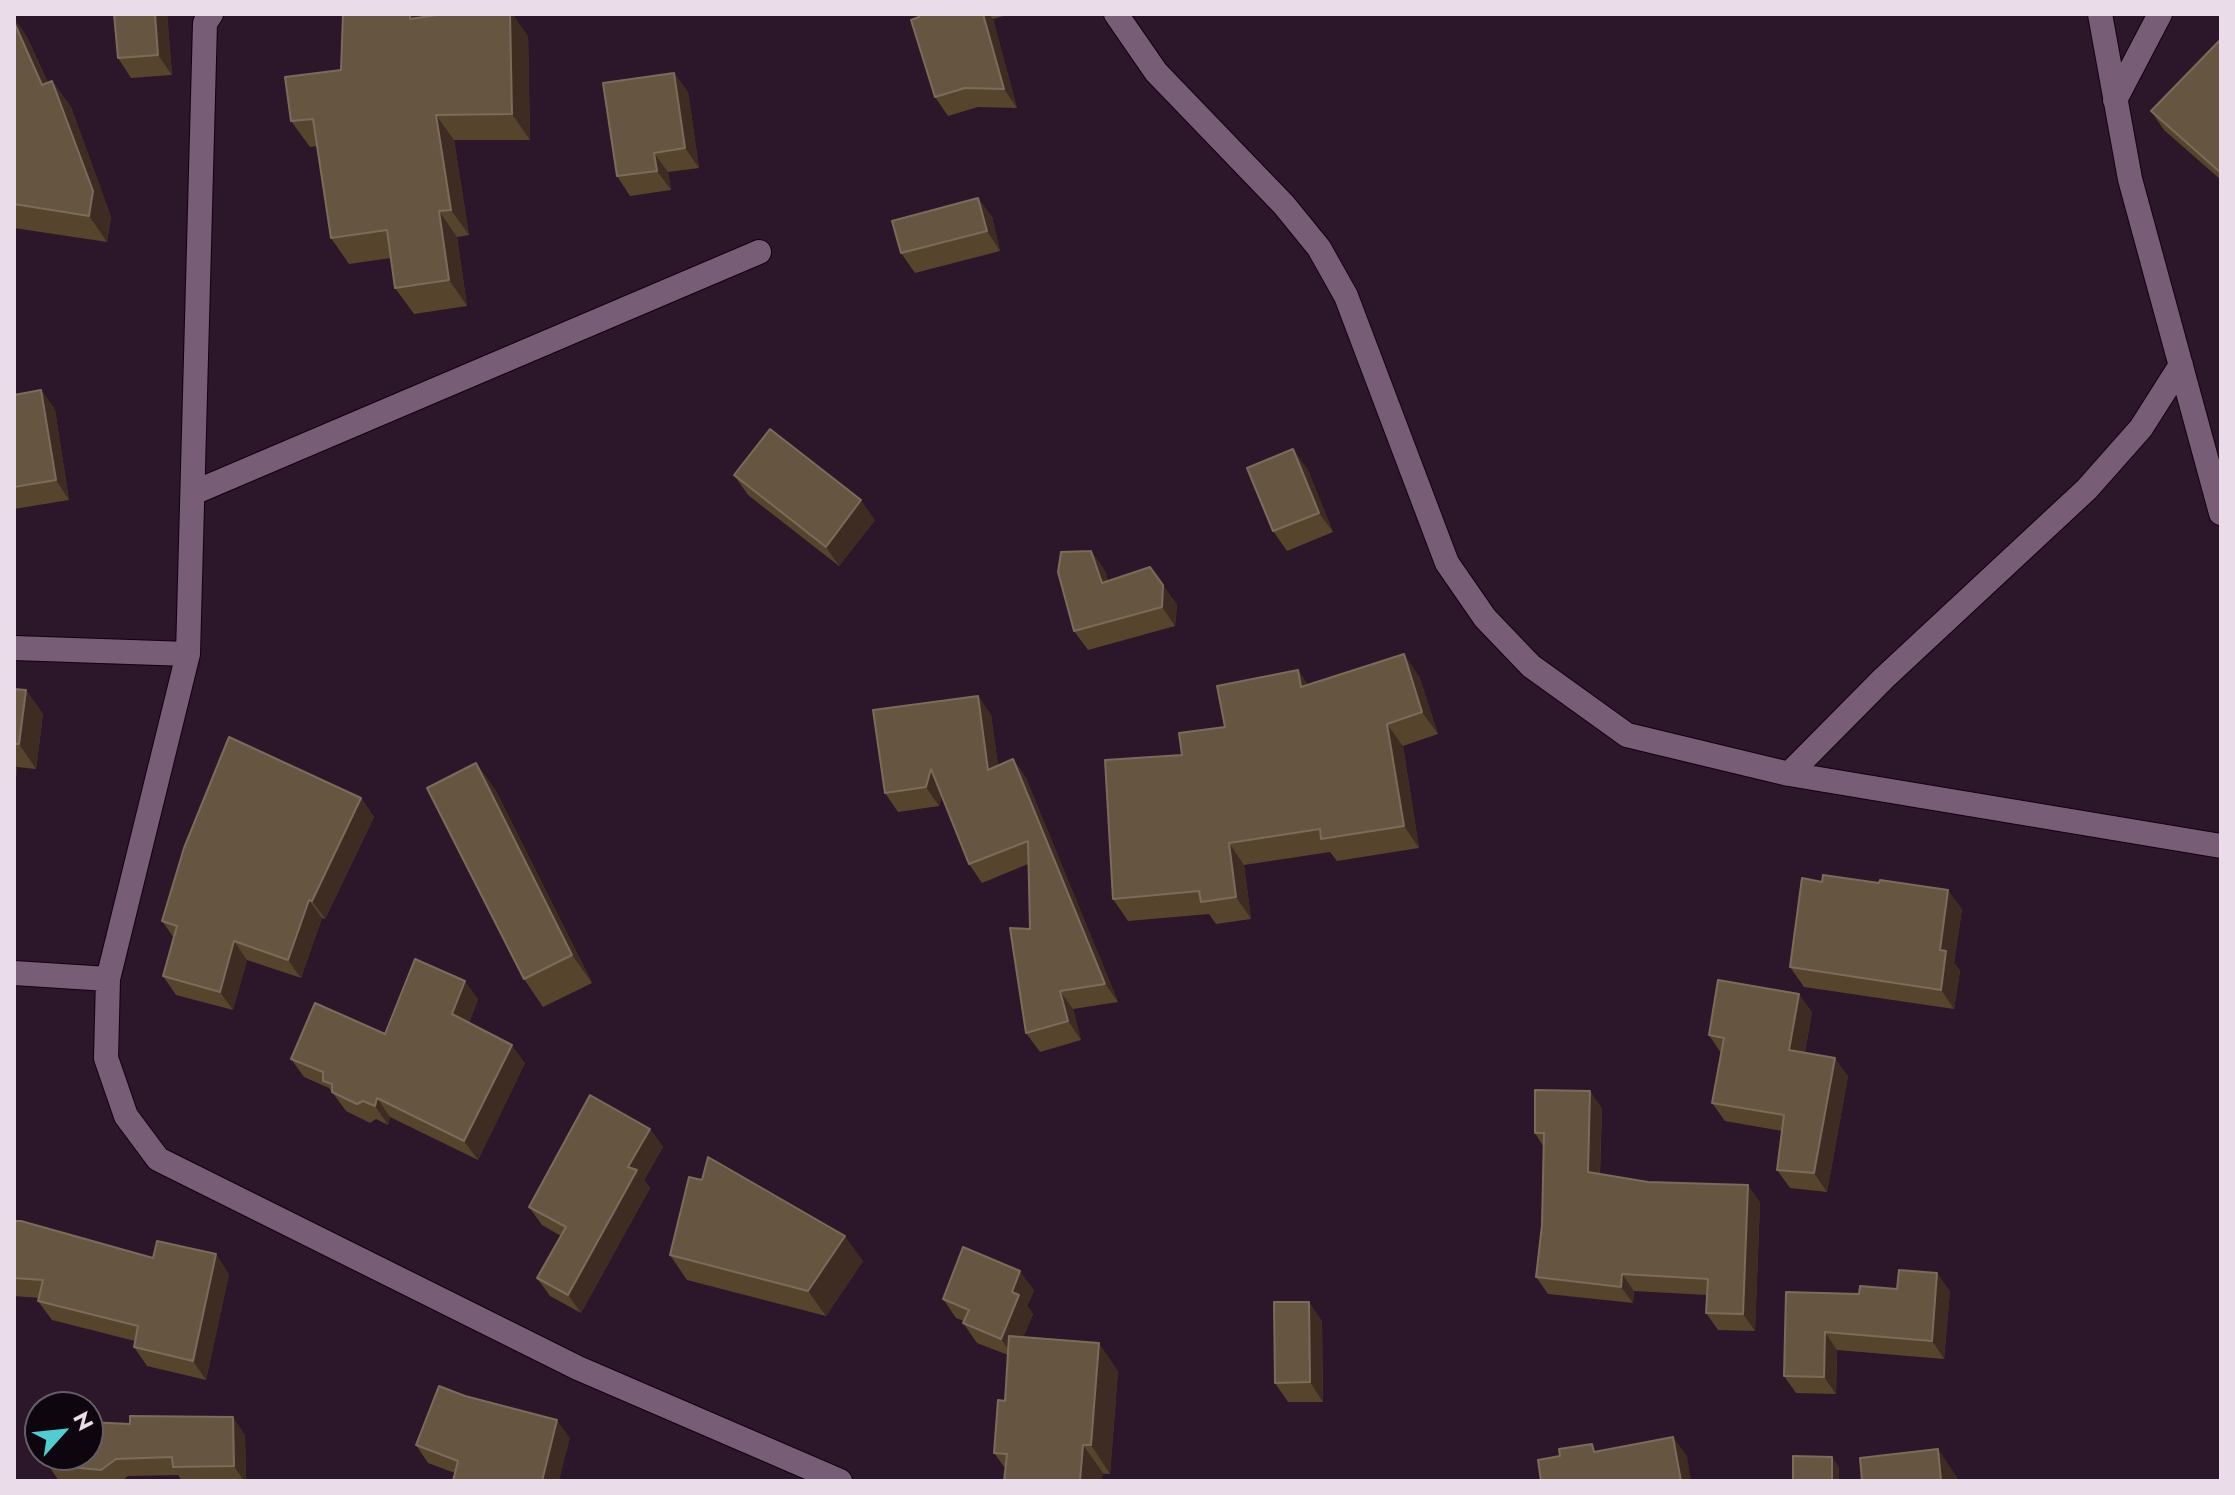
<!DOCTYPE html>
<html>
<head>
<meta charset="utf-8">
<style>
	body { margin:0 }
	#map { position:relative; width:2235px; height:1495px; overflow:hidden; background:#2b162a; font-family:Jost,sans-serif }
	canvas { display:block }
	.frame { position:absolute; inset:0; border:16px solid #ebdcea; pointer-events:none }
	.north { position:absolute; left:24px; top:1391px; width:80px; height:80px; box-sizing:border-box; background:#0e060e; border:2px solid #665c66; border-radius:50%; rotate:63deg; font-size:22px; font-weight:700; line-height:32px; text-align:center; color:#ebdcea }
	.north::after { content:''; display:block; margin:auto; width:28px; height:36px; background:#52ccd1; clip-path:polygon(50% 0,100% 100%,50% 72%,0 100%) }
</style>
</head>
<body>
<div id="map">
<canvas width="2235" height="1495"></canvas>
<div class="frame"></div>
<div class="north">N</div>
</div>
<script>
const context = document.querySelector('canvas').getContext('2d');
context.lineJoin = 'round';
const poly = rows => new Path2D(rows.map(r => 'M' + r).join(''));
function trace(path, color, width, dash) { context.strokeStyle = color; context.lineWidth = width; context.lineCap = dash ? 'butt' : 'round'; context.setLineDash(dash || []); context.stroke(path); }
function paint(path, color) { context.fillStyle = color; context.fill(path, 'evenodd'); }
const street = poly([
	[211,14,205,23,188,654,108,979,106,1058,126,1116,158,1159,578,1368,840,1481],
	[1116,14,1156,72,1284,205,1319,248,1346,296,1447,563,1485,618,1531,666,1627,735,1789,774,2221,846],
	[2100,14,2130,179,2221,513],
	[2115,100,2160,14],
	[193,493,759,252],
	[14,648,188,654],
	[1789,774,1884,678,2087,489,2141,428,2181,365],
	[14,973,108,979]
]);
trace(street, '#130212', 26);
trace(street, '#775d75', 24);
paint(poly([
	[167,14,172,75,131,78,118,58],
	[343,14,420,14,423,17,528,36,530,140,454,140,469,235,457,237,467,306,414,314,395,288,391,258,349,264,331,238,317,146,310,147,291,121,341,70],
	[918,14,1007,14,1007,15,993,19,1017,108,978,107,948,116,935,97],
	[14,18,27,37,48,83,52,81,71,107,111,217,107,242,14,228],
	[2221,39,2221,180,2164,130,2151,111],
	[674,73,688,92,699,168,668,172,671,190,630,196,617,176],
	[978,198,992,217,1000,251,915,273,901,253],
	[41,390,55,410,69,500,14,509,14,395],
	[1307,468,1333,532,1287,551,1273,531],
	[734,475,875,520,839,566,748,495],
	[1091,551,1105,571,1108,581,1150,567,1177,605,1175,626,1088,650,1074,631],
	[1298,670,1308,685,1419,676,1438,734,1403,746,1419,848,1337,861,1330,852,1244,865,1251,919,1216,924,1209,914,1128,921,1113,899,1225,727],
	[14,689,26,690,43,714,36,769,17,767,14,801],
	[978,696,991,715,998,766,1013,759,1026,778,1118,1002,1073,1009,1081,1040,1040,1052,1026,1033,1030,929,1028,864,982,883,969,864,942,795,939,806,898,812,885,793],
	[476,763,496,791,592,983,543,1007,524,979],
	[361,798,374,817,325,919,322,918,301,978,247,960,233,1010,176,995,163,976,174,938,162,921],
	[1962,909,1954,963,1960,971,1954,1009,1804,987,1790,967],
	[478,999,469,1023,525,1063,478,1160,390,1117,388,1125,376,1119,370,1123,346,1111,329,1088,304,1077,291,1059,385,1034],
	[1812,1012,1805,1052,1848,1076,1827,1192,1790,1188,1777,1170,1782,1131,1725,1121,1712,1103,1721,1053,1709,1035],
	[1602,1108,1600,1174,1760,1202,1755,1331,1718,1330,1706,1313,1707,1295,1634,1291,1633,1303,1548,1294,1536,1277,1542,1225,1543,1146,1535,1133],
	[650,1129,663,1147,644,1180,650,1188,581,1313,550,1296,537,1278,561,1236,542,1225,529,1207],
	[702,1180,863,1261,826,1316,687,1280,670,1255],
	[14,1221,153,1258,229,1274,206,1380,147,1366,134,1347,135,1341,52,1320,38,1301,39,1298,14,1296],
	[1897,1289,1950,1291,1944,1359,1837,1350,1836,1394,1796,1393,1784,1376,1859,1294],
	[1034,1290,1027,1306,1033,1314,1023,1337,1118,1371,1110,1474,1005,1468,994,1453,1005,1401,1008,1355,977,1343,963,1323,964,1321,956,1318,943,1299],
	[1322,1321,1323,1402,1288,1402,1275,1383],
	[245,1435,246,1481,182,1481,178,1475,128,1476,122,1481,59,1481,48,1465],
	[570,1438,455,1473,428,1463,416,1445]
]), '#56452c');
paint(poly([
	[155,14,167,14,172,75,158,55],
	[410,14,420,14,429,26,410,19],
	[510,14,513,14,528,36,530,140,512,114],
	[983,14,989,14,993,19,1017,108,1004,89],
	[14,18,27,37,60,111,42,85,14,22],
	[674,73,688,92,699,168,685,148],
	[52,81,71,107,111,217,107,242,89,216],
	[436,115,454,140,469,235,451,210],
	[654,153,668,172,671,190,657,171],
	[978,198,992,217,1000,251,987,231],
	[439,211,457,237,467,306,449,280],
	[41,390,55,410,69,500,56,480],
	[1293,449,1307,468,1333,532,1319,513],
	[861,500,875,520,839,566,826,547],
	[1091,551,1105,571,1115,602,1102,583],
	[1163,585,1177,605,1175,626,1162,607],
	[1404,654,1419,676,1438,734,1422,712],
	[1298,670,1313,692,1301,687],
	[26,690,43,714,36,769,19,744],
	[978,696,991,715,1001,788,988,770],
	[1387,724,1403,746,1419,848,1404,826],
	[1013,759,1026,778,1118,1002,1105,984],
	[14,762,17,767,14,801],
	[476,763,496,791,592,983,572,955],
	[931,769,944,787,939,806,926,787],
	[361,798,374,817,325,919,312,901],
	[1229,843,1244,865,1251,919,1236,897],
	[1948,890,1962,909,1954,963,1960,971,1954,1009,1941,990,1940,950],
	[309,900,322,918,301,978,288,960],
	[234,941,247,960,233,1010,220,992],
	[465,981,478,999,465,1033,452,1014],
	[1060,991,1073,1009,1081,1040,1068,1021],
	[1799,994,1812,1012,1802,1068,1789,1050],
	[512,1045,525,1063,478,1160,464,1141],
	[1835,1058,1848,1076,1827,1192,1814,1173],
	[1590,1091,1602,1108,1599,1189,1588,1172],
	[377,1098,390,1117,388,1125,375,1106],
	[650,1129,663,1147,644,1180,650,1188,581,1313,568,1295,628,1167],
	[1748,1185,1760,1202,1755,1331,1743,1314],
	[845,1236,863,1261,826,1316,808,1291],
	[216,1254,229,1274,206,1380,193,1361],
	[1020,1271,1034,1290,1027,1306,1033,1314,1015,1358,1001,1339,1012,1292],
	[1937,1273,1950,1291,1944,1359,1932,1341],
	[1622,1274,1634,1291,1633,1303,1621,1287],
	[1309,1302,1322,1321,1323,1402,1310,1382],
	[1825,1332,1837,1350,1836,1394,1824,1377],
	[1099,1343,1118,1371,1110,1474,1091,1445],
	[233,1417,245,1435,246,1481,244,1481,234,1466],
	[557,1420,570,1438,559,1481,542,1481],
	[1673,1437,1687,1456,1691,1481,1681,1481],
	[1083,1445,1103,1473,1102,1481,1080,1481],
	[1938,1449,1957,1477,1958,1481,1941,1481],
	[1832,1457,1839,1467,1839,1481,1832,1481]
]), '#3e2c23');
const building = poly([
	[114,14,155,14,158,55,118,58,114,14],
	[343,14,410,14,410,19,444,14,510,14,512,114,436,115,451,210,439,211,449,280,395,288,387,230,331,238,313,119,291,121,285,77,341,70,343,14],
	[918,14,983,14,1004,89,965,88,935,97,911,20,919,17,918,14],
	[14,22,42,85,52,81,93,191,89,216,14,204,14,22],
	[2221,39,2221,173,2151,111,2221,39],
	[674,73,685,148,654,153,657,171,617,176,603,83,674,73],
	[978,198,987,231,901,253,892,221,978,198],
	[41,390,56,480,14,487,14,395,41,390],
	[770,429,861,500,826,547,734,475,770,429],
	[1293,449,1319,513,1273,531,1247,468,1293,449],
	[1091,551,1102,583,1150,567,1163,585,1162,607,1074,631,1058,572,1061,552,1091,551],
	[1404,654,1422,712,1387,724,1404,826,1321,839,1320,829,1229,843,1236,897,1201,902,1199,891,1113,899,1105,760,1182,755,1179,733,1225,727,1217,686,1298,670,1301,687,1404,654],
	[14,689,26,690,19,744,14,744,14,689],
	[978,696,988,770,1013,759,1105,984,1060,991,1068,1021,1026,1033,1010,928,1030,929,1028,841,969,864,931,769,926,787,885,793,873,710,978,696],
	[229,737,361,798,312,901,309,900,288,960,234,941,220,992,163,976,177,926,162,921,184,848,229,737],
	[476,763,572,955,524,979,427,788,476,763],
	[1823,875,1879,883,1880,880,1948,890,1940,950,1946,951,1941,990,1790,967,1802,878,1822,882,1823,875],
	[415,959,465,981,452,1014,512,1045,464,1141,377,1098,375,1106,363,1101,357,1104,332,1092,332,1084,323,1081,323,1072,291,1059,315,1003,385,1034,415,959],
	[1718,980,1799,994,1789,1050,1835,1058,1814,1173,1777,1170,1784,1115,1712,1103,1724,1038,1709,1035,1718,980],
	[1535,1090,1590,1091,1588,1172,1648,1182,1748,1185,1743,1314,1706,1313,1708,1279,1622,1274,1621,1287,1536,1277,1542,1225,1544,1133,1535,1133,1535,1090],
	[590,1095,650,1129,628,1167,637,1170,568,1295,537,1278,566,1227,529,1207,590,1095],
	[708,1157,845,1236,808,1291,670,1255,689,1177,702,1180,708,1157],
	[14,1221,21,1221,153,1258,157,1241,216,1254,193,1361,134,1347,138,1326,38,1301,43,1280,14,1278,14,1221],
	[963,1247,1020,1271,1012,1292,1019,1295,1001,1339,963,1323,969,1310,943,1299,963,1247],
	[1899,1270,1937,1273,1932,1341,1825,1332,1824,1377,1784,1376,1786,1292,1859,1294,1860,1286,1897,1289,1899,1270],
	[1274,1302,1309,1302,1310,1382,1275,1383,1274,1302],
	[1009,1336,1099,1343,1091,1445,1083,1445,1080,1481,1004,1481,1007,1454,994,1453,998,1400,1005,1401,1009,1336],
	[439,1386,465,1396,557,1420,542,1481,453,1481,458,1461,416,1445,439,1386],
	[130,1416,233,1417,234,1466,173,1467,172,1457,116,1459,101,1470,48,1465,42,1455,88,1455,88,1422,130,1424,130,1416],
	[40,1431,40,1450,36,1443,38,1433,40,1431],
	[1673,1437,1681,1481,1541,1481,1538,1460,1560,1456,1559,1449,1592,1444,1594,1452,1673,1437],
	[1938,1449,1941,1481,1862,1481,1860,1458,1938,1449],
	[1793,1456,1832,1457,1832,1481,1793,1481,1793,1456]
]);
paint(building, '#665641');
trace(building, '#7b6b5b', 2);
</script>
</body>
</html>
